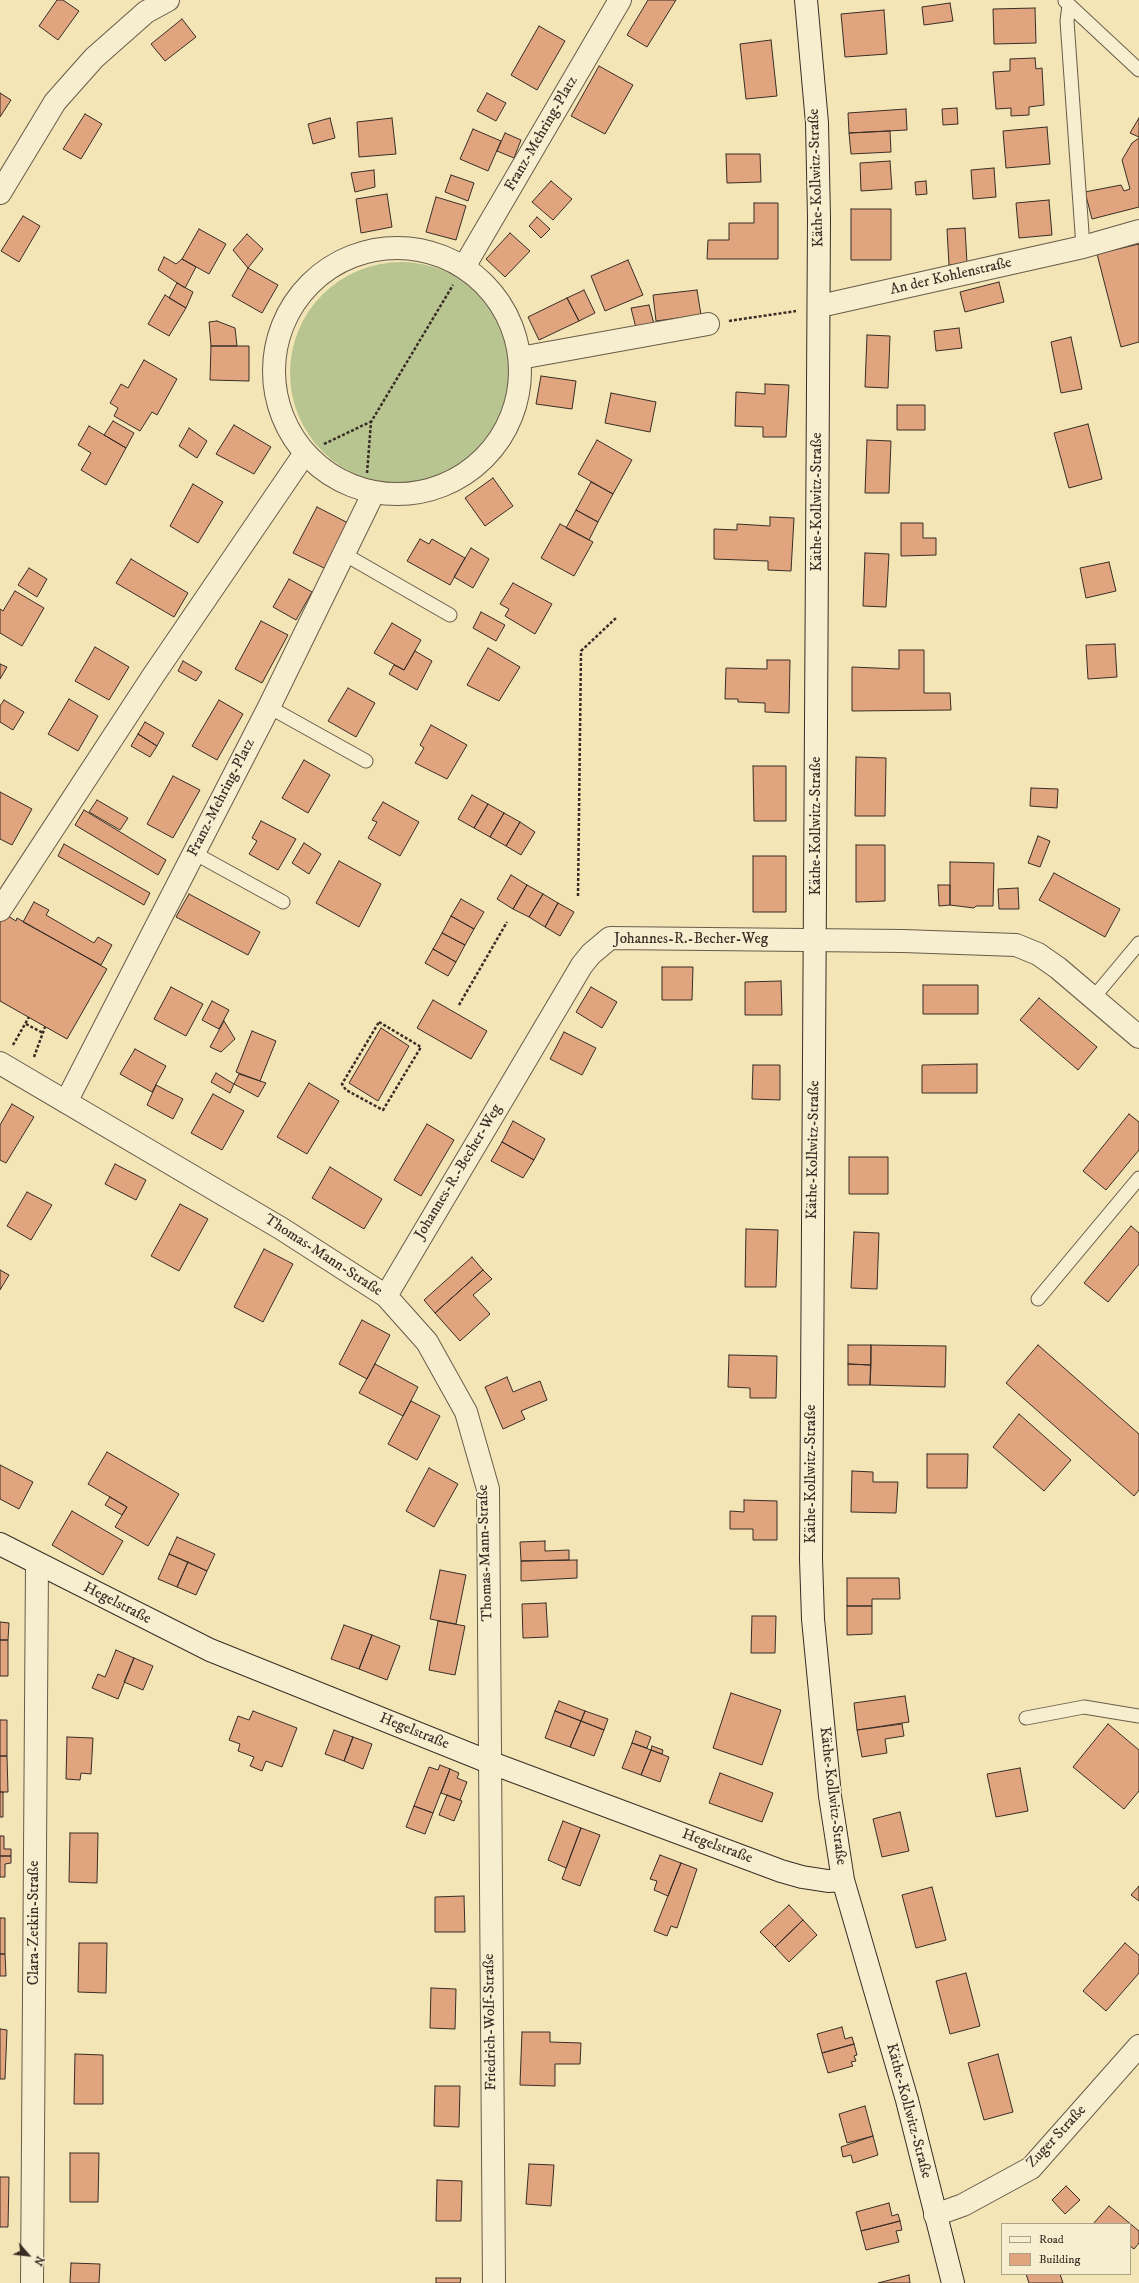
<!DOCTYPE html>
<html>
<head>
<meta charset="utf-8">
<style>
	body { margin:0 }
	#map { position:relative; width:1139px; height:2283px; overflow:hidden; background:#f3e5b5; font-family:"IM FELL DW Pica",serif }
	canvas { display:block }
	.legend { position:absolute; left:1001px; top:2223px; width:130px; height:52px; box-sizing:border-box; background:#f7eecf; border:1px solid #aba18b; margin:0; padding:5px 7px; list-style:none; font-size:12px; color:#392d26 }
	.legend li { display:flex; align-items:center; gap:8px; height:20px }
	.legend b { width:20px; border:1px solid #aba18b }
	.north { position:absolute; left:8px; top:2235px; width:40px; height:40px; -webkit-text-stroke:3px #f7eecf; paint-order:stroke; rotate:118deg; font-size:11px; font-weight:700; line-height:16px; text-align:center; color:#392d26 }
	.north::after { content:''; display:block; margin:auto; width:14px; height:18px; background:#392d26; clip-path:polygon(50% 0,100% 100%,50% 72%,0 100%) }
</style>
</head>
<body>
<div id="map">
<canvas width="1139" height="2283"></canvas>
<ul class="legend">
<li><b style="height:5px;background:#f7eecf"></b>Road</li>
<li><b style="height:11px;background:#e0a57f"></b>Building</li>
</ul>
<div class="north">N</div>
</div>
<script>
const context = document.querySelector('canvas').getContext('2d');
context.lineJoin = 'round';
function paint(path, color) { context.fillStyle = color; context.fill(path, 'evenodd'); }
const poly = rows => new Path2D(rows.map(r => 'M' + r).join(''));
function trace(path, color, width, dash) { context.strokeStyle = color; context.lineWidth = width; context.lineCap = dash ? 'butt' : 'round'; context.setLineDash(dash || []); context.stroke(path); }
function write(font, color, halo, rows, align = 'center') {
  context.font = font + ' "IM FELL DW Pica",serif'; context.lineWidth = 3.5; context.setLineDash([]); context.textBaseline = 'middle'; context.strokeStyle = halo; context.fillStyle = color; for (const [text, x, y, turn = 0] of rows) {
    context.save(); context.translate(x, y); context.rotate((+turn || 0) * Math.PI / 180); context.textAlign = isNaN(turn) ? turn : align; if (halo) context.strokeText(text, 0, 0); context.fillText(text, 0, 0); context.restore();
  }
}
paint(poly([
	'290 373a111 111 0 1 1 222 0a111 111 0 1 1-222 0Z'
]), '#b8c590');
const building = poly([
	[57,0,63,0,79,11,58,40,39,26,57,0],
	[648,0,676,0,647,47,627,35,648,0],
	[950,3,953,21,924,25,922,7,950,3],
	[1035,8,1036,43,994,44,993,9,1035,8],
	[884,10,887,54,845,57,841,14,884,10],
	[182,19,196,37,165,61,151,44,182,19],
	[539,26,565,41,537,90,511,75,539,26],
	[771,40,777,96,746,99,740,44,771,40],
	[1035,58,1036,69,1042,68,1044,105,1029,107,1029,115,1011,116,1011,108,996,109,993,72,1010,71,1010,59,1035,58],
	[599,66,633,85,605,134,571,116,599,66],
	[0,93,11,100,0,117,0,93],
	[487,93,506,103,496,121,477,111,487,93],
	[957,108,958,124,943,125,942,109,957,108],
	[906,109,907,130,849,133,848,113,906,109],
	[85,114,102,124,81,159,63,149,85,114],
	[330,118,335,138,313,144,308,124,330,118],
	[392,118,396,154,359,157,357,122,392,118],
	[1139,118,1139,137,1130,133,1139,118],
	[1047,127,1050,164,1006,168,1003,131,1047,127],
	[473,129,501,141,488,171,460,159,473,129],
	[890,131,891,152,851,154,849,133,890,131],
	[505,133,521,140,514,158,497,151,505,133],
	[1139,138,1139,207,1092,219,1085,192,1121,185,1124,191,1130,189,1122,160,1132,143,1139,138],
	[726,154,760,154,761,182,727,183,726,154],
	[890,161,892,189,861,191,860,163,890,161],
	[994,168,996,197,973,199,971,170,994,168],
	[374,170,375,187,355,192,351,173,374,170],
	[451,175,474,183,468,201,445,192,451,175],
	[551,181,572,199,553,220,532,202,551,181],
	[926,181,927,194,916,195,915,182,926,181],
	[387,194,392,227,361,233,356,199,387,194],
	[436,197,466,206,456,240,426,232,436,197],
	[1049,200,1052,235,1019,238,1016,203,1049,200],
	[754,203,778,203,778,259,707,259,708,240,729,240,729,223,754,223,754,203],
	[851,209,891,209,891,260,851,260,851,209],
	[23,216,40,226,19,262,1,251,23,216],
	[537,217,550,229,541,238,529,226,537,217],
	[965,228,967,263,949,265,947,229,965,228],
	[199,229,226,244,209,274,182,259,199,229],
	[510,233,530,251,505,277,486,259,510,233],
	[247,234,263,249,248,268,233,250,247,234],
	[1139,244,1139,342,1121,347,1097,254,1139,244],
	[164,257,176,264,182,259,196,267,185,288,158,270,164,257],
	[628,260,643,295,605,311,591,276,628,260],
	[248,268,278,285,262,313,232,296,248,268],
	[999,282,1004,302,965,312,960,292,999,282],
	[177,283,193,292,186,308,169,298,177,283],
	[584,290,595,313,579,321,567,298,584,290],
	[697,290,701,315,656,321,653,295,697,290],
	[165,295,186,308,169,336,148,324,165,295],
	[567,298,579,321,539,340,528,317,567,298],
	[649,305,654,324,636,328,631,308,649,305],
	[217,321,235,328,237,346,211,346,209,322,217,321],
	[959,328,962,348,936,351,934,331,959,328],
	[867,335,890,336,888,388,865,387,867,335],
	[1071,337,1082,389,1061,393,1051,342,1071,337],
	[211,346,249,346,249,381,210,380,211,346],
	[144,360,177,379,157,415,152,412,140,431,114,416,118,408,110,403,121,384,128,388,144,360],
	[541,376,576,381,572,409,536,404,541,376],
	[765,384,789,385,786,437,763,437,763,427,735,426,736,392,765,394,765,384],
	[611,393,656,402,650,432,605,423,611,393],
	[897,405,925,405,925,430,897,430,897,405],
	[113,421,134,433,126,448,104,435,113,421],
	[1088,424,1102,479,1069,488,1054,433,1088,424],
	[234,425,271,447,254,474,216,454,234,425],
	[89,426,126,448,106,485,81,470,91,453,78,445,89,426],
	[189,428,207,441,197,458,179,446,189,428],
	[597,440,632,460,613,494,578,474,597,440],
	[867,440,891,441,889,493,865,493,867,440],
	[493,478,513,506,485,526,465,498,493,478],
	[591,482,613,494,598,522,576,510,591,482],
	[193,484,223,502,198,543,170,526,193,484],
	[317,507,350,524,326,569,293,553,317,507],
	[576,510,598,522,589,540,566,528,576,510],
	[770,517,794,518,791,571,768,570,768,561,714,559,714,529,737,530,737,524,770,526,770,517],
	[901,523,923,523,923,538,936,538,936,555,901,556,901,523],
	[560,524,593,542,574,576,541,558,560,524],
	[420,539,429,544,432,539,465,558,450,585,407,561,420,539],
	[471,548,489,559,473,588,454,577,471,548],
	[865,553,889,554,886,607,863,606,865,553],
	[131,559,188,593,174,617,116,583,131,559],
	[1109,562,1116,591,1086,598,1080,568,1109,562],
	[29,568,47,579,37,597,18,585,29,568],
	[289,579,312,592,296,620,273,607,289,579],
	[513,583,552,604,535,634,505,616,509,609,500,604,513,583],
	[15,591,44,608,22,646,0,633,0,609,3,611,15,591],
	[481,612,505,625,496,641,473,628,481,612],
	[261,621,288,635,262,683,235,669,261,621],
	[392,623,421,640,404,670,374,653,392,623],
	[1115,644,1117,677,1088,679,1086,645,1115,644],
	[95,647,129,667,109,700,75,681,95,647],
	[488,648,520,667,499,701,467,685,488,648],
	[899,650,924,650,924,693,950,693,951,710,852,711,852,667,899,669,899,650],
	[415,651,432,661,417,690,389,674,394,665,404,670,415,651],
	[767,660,790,660,789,713,765,712,765,703,738,702,738,699,725,699,726,668,767,669,767,660],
	[183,661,202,672,196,681,178,671,183,661],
	[0,664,7,667,0,679,0,664],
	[348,688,375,703,356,737,328,721,348,688],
	[69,699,98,716,78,751,48,734,69,699],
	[4,700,24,712,13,730,0,722,0,706,4,700],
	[219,700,243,714,217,760,192,746,219,700],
	[145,722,164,733,157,746,138,734,145,722],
	[431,725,467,745,447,779,415,763,424,748,420,745,431,725],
	[138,734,157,746,150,757,131,746,138,734],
	[856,757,886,758,885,816,855,816,856,757],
	[304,760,330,775,308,813,282,798,304,760],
	[753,766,786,766,786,821,754,821,753,766],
	[173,776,200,790,173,838,147,824,173,776],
	[1031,788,1058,789,1057,808,1030,806,1031,788],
	[0,792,32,809,12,845,0,839,0,792],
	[472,795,488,804,474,828,458,819,472,795],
	[97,800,128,818,120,830,89,812,97,800],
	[383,802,419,822,400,856,368,838,377,822,372,820,383,802],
	[488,804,504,813,490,837,474,828,488,804],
	[84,810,166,860,158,875,75,825,84,810],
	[504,813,520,822,506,846,490,837,504,813],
	[261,821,296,839,278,870,249,854,257,841,252,838,261,821],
	[520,822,535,832,521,855,506,846,520,822],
	[1038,836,1050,841,1040,867,1028,863,1038,836],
	[304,843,321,854,309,874,292,863,304,843],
	[64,844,150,893,144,905,58,856,64,844],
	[856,845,885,845,885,901,856,902,856,845],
	[753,856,786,856,786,912,753,912,753,856],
	[339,861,381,884,359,927,316,903,339,861],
	[950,862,994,863,993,906,976,906,974,908,950,905,950,862],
	[1054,873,1120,909,1105,937,1039,900,1054,873],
	[511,875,527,885,513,909,497,899,511,875],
	[527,885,543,894,529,917,513,909,527,885],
	[938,885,950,885,950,905,939,906,938,885],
	[1018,888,1019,909,999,909,998,889,1018,888],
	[189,894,260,932,248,955,176,917,189,894],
	[543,894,558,903,545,927,529,917,543,894],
	[461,899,484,912,474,929,451,916,461,899],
	[34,902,49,910,46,915,94,943,98,937,112,945,101,965,23,922,34,902],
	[558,903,574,912,560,936,545,927,558,903],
	[5,914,16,921,17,918,107,969,67,1039,0,1001,0,922,5,914],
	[451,916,474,929,465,945,442,933,451,916],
	[442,933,465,945,456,962,433,949,442,933],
	[433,949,456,962,448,976,425,963,433,949],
	[662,967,693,967,692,1000,662,1000,662,967],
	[781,981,782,1015,745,1015,745,982,781,981],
	[923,985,978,985,978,1014,923,1014,923,985],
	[171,987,203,1004,186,1036,154,1019,171,987],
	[591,987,617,1002,602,1028,576,1012,591,987],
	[1039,998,1097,1047,1078,1070,1020,1020,1039,998],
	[433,1000,487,1031,471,1059,417,1028,433,1000],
	[212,1001,229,1010,219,1029,202,1020,212,1001],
	[224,1021,235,1039,221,1052,210,1047,224,1021],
	[381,1028,409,1046,378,1101,349,1083,381,1028],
	[252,1031,276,1041,260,1081,236,1072,252,1031],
	[564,1032,596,1048,582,1075,550,1059,564,1032],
	[135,1049,166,1066,152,1092,120,1074,135,1049],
	[977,1064,977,1093,922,1093,922,1065,977,1064],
	[753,1065,780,1065,780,1100,752,1099,753,1065],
	[216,1073,234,1084,230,1093,211,1082,216,1073],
	[239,1074,266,1083,258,1097,234,1084,239,1074],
	[309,1083,339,1101,307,1154,277,1137,309,1083],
	[156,1085,183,1099,173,1119,147,1105,156,1085],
	[213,1094,244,1111,222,1150,191,1133,213,1094],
	[12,1104,34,1117,6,1163,0,1160,0,1125,12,1104],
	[1129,1114,1139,1122,1139,1150,1106,1190,1083,1171,1129,1114],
	[513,1121,545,1139,534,1160,502,1142,513,1121],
	[427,1124,454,1140,421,1196,394,1180,427,1124],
	[502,1142,534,1160,523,1178,491,1161,502,1142],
	[849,1157,888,1157,888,1194,849,1194,849,1157],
	[115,1164,146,1180,136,1200,105,1184,115,1164],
	[330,1167,382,1199,364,1229,312,1198,330,1167],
	[27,1192,52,1205,31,1240,7,1226,27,1192],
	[180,1204,208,1219,179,1271,151,1256,180,1204],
	[1131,1226,1139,1233,1139,1264,1108,1302,1084,1283,1131,1226],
	[746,1229,778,1230,776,1287,745,1287,746,1229],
	[854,1232,879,1233,877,1289,851,1288,854,1232],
	[264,1249,293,1264,263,1322,234,1307,264,1249],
	[472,1257,483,1270,435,1313,424,1300,472,1257],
	[0,1270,9,1275,0,1290,0,1270],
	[483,1270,492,1279,473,1295,490,1314,460,1341,435,1313,483,1270],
	[362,1320,390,1335,367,1379,339,1364,362,1320],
	[848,1345,871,1345,871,1365,848,1364,848,1345],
	[871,1345,946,1346,945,1387,870,1385,871,1345],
	[1038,1345,1139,1434,1139,1490,1134,1496,1006,1383,1038,1345],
	[729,1355,777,1356,776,1398,750,1398,750,1388,728,1387,729,1355],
	[375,1364,418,1387,403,1416,359,1393,375,1364],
	[848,1364,871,1365,870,1385,848,1385,848,1364],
	[507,1377,513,1392,540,1381,547,1400,521,1411,525,1419,503,1429,485,1387,507,1377],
	[411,1401,440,1416,417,1460,388,1444,411,1401],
	[1019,1414,1071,1460,1044,1491,993,1447,1019,1414],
	[107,1452,179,1494,148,1546,115,1527,127,1507,88,1484,107,1452],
	[927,1454,968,1454,967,1488,927,1488,927,1454],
	[0,1465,33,1482,19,1509,0,1499,0,1465],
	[429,1468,458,1484,434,1527,406,1511,429,1468],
	[852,1471,873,1472,873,1482,898,1482,896,1513,851,1512,852,1471],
	[110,1497,127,1507,122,1515,105,1505,110,1497],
	[744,1500,777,1501,777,1540,753,1540,753,1529,730,1529,730,1511,744,1512,744,1500],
	[72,1511,123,1541,103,1575,52,1545,72,1511],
	[177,1537,215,1554,207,1571,169,1554,177,1537],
	[545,1541,545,1551,569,1550,569,1560,521,1561,520,1542,545,1541],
	[169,1554,188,1562,177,1587,158,1579,169,1554],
	[577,1560,577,1578,521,1581,521,1561,577,1560],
	[188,1562,207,1571,196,1595,177,1587,188,1562],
	[440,1570,466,1575,456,1624,430,1619,440,1570],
	[847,1578,899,1578,900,1599,872,1599,872,1606,847,1606,847,1578],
	[546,1603,548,1637,523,1638,522,1604,546,1603],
	[847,1606,872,1606,872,1634,847,1635,847,1606],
	[752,1616,776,1616,775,1653,751,1653,752,1616],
	[438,1621,465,1626,455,1675,429,1670,438,1621],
	[0,1622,9,1623,8,1640,0,1640,0,1622],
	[344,1625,372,1635,359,1669,331,1659,344,1625],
	[372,1635,400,1646,387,1680,359,1669,372,1635],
	[0,1640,8,1640,8,1676,0,1676,0,1640],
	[116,1650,134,1658,118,1699,92,1688,98,1674,105,1677,116,1650],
	[134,1658,153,1666,143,1690,124,1682,134,1658],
	[731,1693,781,1710,762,1765,713,1748,731,1693],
	[905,1696,909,1722,857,1730,854,1703,905,1696],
	[559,1701,585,1711,581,1721,555,1711,559,1701],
	[253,1711,297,1728,282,1767,266,1761,262,1771,250,1766,254,1757,238,1751,240,1744,229,1740,238,1716,249,1720,253,1711],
	[555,1711,581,1721,570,1747,545,1738,555,1711],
	[585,1711,608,1719,604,1730,581,1721,585,1711],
	[0,1720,7,1720,7,1756,0,1756,0,1720],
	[581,1721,604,1730,594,1756,570,1747,581,1721],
	[902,1724,904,1736,885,1739,887,1753,862,1757,857,1730,902,1724],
	[1108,1724,1139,1750,1139,1791,1124,1809,1073,1767,1108,1724],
	[334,1730,353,1737,344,1761,325,1754,334,1730],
	[636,1731,651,1737,647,1748,632,1743,636,1731],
	[67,1737,93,1738,91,1774,81,1773,80,1780,66,1779,67,1737],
	[353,1737,372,1744,363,1769,344,1761,353,1737],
	[632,1743,651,1750,641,1775,622,1768,632,1743],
	[652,1746,663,1750,662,1754,651,1750,652,1746],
	[651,1750,669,1757,660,1782,641,1775,651,1750],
	[0,1756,7,1756,8,1792,0,1792,0,1756],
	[440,1765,450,1769,433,1813,414,1806,429,1767,438,1770,440,1765],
	[1020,1768,1028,1811,996,1817,987,1774,1020,1768],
	[450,1769,459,1773,457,1778,467,1782,460,1800,441,1793,450,1769],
	[720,1773,773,1793,762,1822,709,1803,720,1773],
	[0,1792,3,1792,3,1817,0,1817,0,1792],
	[447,1795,462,1801,454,1821,439,1815,447,1795],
	[414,1806,433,1813,425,1834,406,1827,414,1806],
	[900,1812,909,1851,882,1857,873,1819,900,1812],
	[563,1821,581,1828,566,1868,548,1860,563,1821],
	[581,1828,600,1835,580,1886,562,1879,581,1828],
	[70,1833,98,1833,97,1883,69,1882,70,1833],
	[0,1836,4,1836,4,1849,11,1849,11,1856,0,1856,0,1836],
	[660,1855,681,1863,668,1896,654,1890,657,1881,650,1879,660,1855],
	[0,1856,11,1856,11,1863,5,1864,5,1877,0,1877,0,1856],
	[681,1863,697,1869,677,1928,671,1926,667,1936,654,1931,681,1863],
	[1139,1886,1139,1901,1131,1895,1139,1886],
	[932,1887,946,1940,916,1948,902,1895,932,1887],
	[464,1896,465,1932,435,1932,435,1897,464,1896],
	[789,1905,803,1920,775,1947,760,1932,789,1905],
	[0,1918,5,1918,5,1954,0,1954,0,1918],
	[803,1920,817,1935,789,1962,775,1947,803,1920],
	[79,1943,107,1943,106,1993,78,1992,79,1943],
	[1125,1943,1139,1955,1139,1973,1106,2011,1083,1991,1125,1943],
	[0,1954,5,1954,6,1976,0,1976,0,1954],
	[966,1973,980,2026,950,2034,936,1981,966,1973],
	[431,1988,456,1989,455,2029,430,2028,431,1988],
	[842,2027,845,2039,852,2037,854,2044,822,2053,817,2034,842,2027],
	[0,2029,7,2030,5,2079,0,2079,0,2029],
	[522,2032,550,2032,550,2042,581,2043,580,2064,555,2064,555,2086,520,2085,522,2032],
	[854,2044,857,2055,854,2056,856,2061,851,2062,853,2066,828,2073,822,2053,854,2044],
	[75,2054,103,2055,103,2104,74,2104,75,2054],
	[998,2054,1013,2112,984,2120,968,2063,998,2054],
	[435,2086,460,2086,459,2127,434,2126,435,2086],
	[865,2106,873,2136,847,2143,839,2114,865,2106],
	[873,2136,878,2155,853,2163,851,2155,843,2157,841,2147,873,2136],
	[70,2153,99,2153,98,2202,70,2202,70,2153],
	[529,2164,554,2165,551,2206,526,2204,529,2164],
	[0,2177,9,2177,8,2227,0,2227,0,2177],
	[437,2180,462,2181,461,2221,436,2221,437,2180],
	[1066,2186,1080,2200,1065,2214,1052,2200,1066,2186],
	[889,2203,892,2216,898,2214,900,2221,861,2231,856,2212,889,2203],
	[1109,2206,1139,2231,1139,2243,1134,2249,1130,2246,1130,2224,1093,2224,1109,2206],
	[900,2221,902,2230,896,2231,899,2242,866,2250,861,2231,900,2221],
	[71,2263,100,2264,99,2283,70,2283,71,2263],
	[1026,2274,1060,2274,1063,2283,1029,2283,1026,2274],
	[909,2275,910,2283,878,2283,909,2275],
	[436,2278,461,2278,460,2283,436,2283,436,2278]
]);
paint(building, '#e0a57f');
trace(building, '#392d26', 1);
const lane = poly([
	[1065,1,1139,70],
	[1069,5,1067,21,1083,247],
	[344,554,450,615],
	[269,707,366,761],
	[194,853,283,902],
	[1094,997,1139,943],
	[1038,1299,1139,1178],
	[1026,1718,1084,1707,1139,1716]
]);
const street = poly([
	[0,193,55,102,94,58,146,12,168,0],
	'274 371a123 123 0 1 1 246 0a123 123 0 1 1-246 0Z',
	[464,267,620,0],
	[820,306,1083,247,1139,231],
	[520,358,708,324],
	[0,910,153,676,305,453],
	[0,1063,282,1229,386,1296,427,1342,466,1412,488,1489,494,2283],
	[66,1102,269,707,374,492],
	[386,1296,582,965,591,954,610,938,903,941,1016,945,1038,954,1058,968,1139,1037],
	[935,2215,963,2205,1031,2168,1139,2046],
	[32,2283,37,1564]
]);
const secondary = poly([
	[806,0,817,123,819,218,811,1559,813,1619,830,1796,843,1880,907,2100,953,2283],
	[0,1544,210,1650,489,1762,781,1871,802,1877,828,1881,843,1880]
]);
trace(lane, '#685b4a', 15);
trace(street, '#685b4a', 24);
trace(secondary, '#392d26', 24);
trace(poly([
	[729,321,796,311],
	[324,444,370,422],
	[367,473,371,422,453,285],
	[578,896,581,651,616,618],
	[459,1005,507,922],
	[379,1022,421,1047,383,1110,346,1090,342,1084,379,1022],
	[26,1024,43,1033],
	[13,1045,29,1017],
	[34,1057,45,1027]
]), '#392d26', 2.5, [3, 2]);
trace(lane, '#f7eecf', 13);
trace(street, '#f7eecf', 22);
trace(secondary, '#f7eecf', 22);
write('15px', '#392d26', '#f7eecf', [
	["Franz-Mehring-Platz",542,134,-60],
	["Käthe-Kollwitz-Straße",817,178,-92],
	["An der Kohlenstraße",951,277,-13],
	["Käthe-Kollwitz-Straße",818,502,-90],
	["Franz-Mehring-Platz",222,798,-63],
	["Käthe-Kollwitz-Straße",817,826,-90],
	["Johannes-R.-Becher-Weg",691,940],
	["Käthe-Kollwitz-Straße",814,1150,-89],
	["Johannes-R.-Becher-Weg",459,1172,-59],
	["Thomas-Mann-Straße",323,1256,33],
	["Käthe-Kollwitz-Straße",812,1474,-90],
	["Thomas-Mann-Straße",486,1553,-92],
	["Hegelstraße",117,1604,27],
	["Hegelstraße",414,1732,22],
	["Käthe-Kollwitz-Straße",832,1796,83],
	["Hegelstraße",717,1847,20],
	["Clara-Zetkin-Straße",35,1923,-90],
	["Friedrich-Wolf-Straße",491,2022,-91],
	["Käthe-Kollwitz-Straße",908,2111,75],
	["Zuger Straße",1057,2137,-47]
]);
</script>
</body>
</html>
